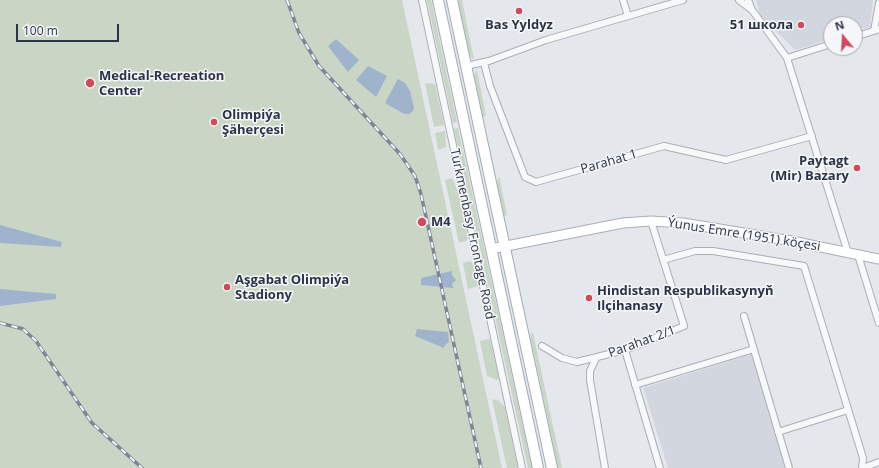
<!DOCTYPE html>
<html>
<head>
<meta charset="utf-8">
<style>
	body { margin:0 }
	#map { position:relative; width:879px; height:468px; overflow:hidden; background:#e4e7ec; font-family:"Open Sans",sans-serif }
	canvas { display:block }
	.north { position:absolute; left:823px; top:16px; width:40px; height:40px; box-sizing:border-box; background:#f4f6f9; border:1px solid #a4a8b1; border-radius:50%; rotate:342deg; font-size:11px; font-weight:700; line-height:16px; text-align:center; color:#2b3445 }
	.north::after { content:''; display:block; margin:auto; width:14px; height:18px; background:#d1495b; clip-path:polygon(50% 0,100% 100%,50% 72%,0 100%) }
	.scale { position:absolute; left:16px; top:24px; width:103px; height:18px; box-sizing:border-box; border:2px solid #2b3445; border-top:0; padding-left:5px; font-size:12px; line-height:14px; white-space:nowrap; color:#2b3445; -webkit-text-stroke:3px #f4f6f9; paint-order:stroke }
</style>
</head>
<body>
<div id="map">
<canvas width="879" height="468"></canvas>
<div class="north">N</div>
<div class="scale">100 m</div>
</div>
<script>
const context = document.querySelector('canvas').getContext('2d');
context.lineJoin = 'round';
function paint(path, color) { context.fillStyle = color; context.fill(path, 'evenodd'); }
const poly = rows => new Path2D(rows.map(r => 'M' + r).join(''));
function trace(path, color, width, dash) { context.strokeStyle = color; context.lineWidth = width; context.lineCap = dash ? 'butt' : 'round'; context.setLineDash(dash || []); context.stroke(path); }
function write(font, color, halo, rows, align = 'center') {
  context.font = font + ' "Open Sans",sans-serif'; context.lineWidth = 3; context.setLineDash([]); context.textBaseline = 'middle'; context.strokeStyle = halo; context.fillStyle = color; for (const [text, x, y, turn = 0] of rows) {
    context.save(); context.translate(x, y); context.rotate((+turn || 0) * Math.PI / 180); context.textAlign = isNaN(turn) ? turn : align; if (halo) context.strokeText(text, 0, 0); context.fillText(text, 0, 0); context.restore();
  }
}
paint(poly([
	[756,0,873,0,870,27,855,31,855,24,831,24,831,39,795,50,760,15],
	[752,354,788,468,668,468,643,388]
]), '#d2d6de');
paint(poly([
	[0,0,402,0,502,468,0,468],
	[427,0,431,0,457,122,453,123],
	[458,0,462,0,474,60,469,54],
	[477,70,486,116,483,117,474,75],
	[425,83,435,84,444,125,434,127],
	[458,128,532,468,528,468,454,129],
	[445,131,446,147,438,150,435,133],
	[499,176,507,215,504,216,497,183],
	[452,178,459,194,468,238,466,241,459,243,445,180],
	[470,261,474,265,479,286,468,289,463,263],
	[533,333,562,468,558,468,530,334],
	[490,339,499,378,497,380,487,376,480,341],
	[492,399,499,401,505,407,518,468,507,468]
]), '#c9d6c5');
paint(poly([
	[336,39,359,60,348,72,328,46],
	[368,66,387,76,376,97,356,80],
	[398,79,405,83,410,91,414,107,413,111,409,114,404,114,385,103],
	[0,225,62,242,61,247,0,243],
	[452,271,452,275,456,280,452,284,453,288,421,285,421,278],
	[0,289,56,294,56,299,0,306],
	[417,329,448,332,449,342,445,345,444,348,415,336]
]), '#9fb4cc');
const street = poly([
	[422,0,522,468],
	[623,0,628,16],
	[739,0,752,10,787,58,831,44],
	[748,0,752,10],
	[874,31,879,3],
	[855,37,879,29],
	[787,58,848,253],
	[484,63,490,86,525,177,536,182,664,146,726,160,812,136],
	[466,66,489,61,546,40,683,0],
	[858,255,879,323],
	[663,260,695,251,713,251,804,266,863,458,862,468],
	[744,316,789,468],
	[542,346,562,358,577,362,625,350,684,326,651,221],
	[625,350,660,468],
	[596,358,590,371,590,380,605,468],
	[635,385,754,349],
	[778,432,848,410],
	[863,468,879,462]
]);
const secondary = poly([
	[491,249,623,223,651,221,683,223,792,241,879,259]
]);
const primary = poly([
	[438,0,538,468],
	[452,0,552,468]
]);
trace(street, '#a9aeb7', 8);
trace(secondary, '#a9aeb7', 11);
trace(primary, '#a3abb8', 12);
trace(street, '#f7f8fa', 6);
trace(secondary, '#fff', 9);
trace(primary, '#fff', 10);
const rail = poly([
	[287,0,299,33,319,66,400,154,415,176,421,194,481,468],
	[0,323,23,329,36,341,92,423,142,468]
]);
trace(rail, '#7d8696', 3.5);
trace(rail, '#f4f6f9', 2, [6]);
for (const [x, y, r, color] of [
	[519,11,4,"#d1495b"],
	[801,25,4,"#d1495b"],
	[90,83,5,"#d1495b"],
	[214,122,4,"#d1495b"],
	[857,168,4,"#d1495b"],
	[422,222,5,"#d1495b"],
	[227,287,4,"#d1495b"],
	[589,298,4,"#d1495b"]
]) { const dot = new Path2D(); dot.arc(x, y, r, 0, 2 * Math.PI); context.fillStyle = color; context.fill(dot); trace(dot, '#f4f6f9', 1.5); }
write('bold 13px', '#2b3445', '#f4f6f9', [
	["Bas Yyldyz",519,25,"center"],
	["51 школа",793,25,"right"],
	["Medical-Recreation",99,76],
	["Center",99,91],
	["Olimpiýa",222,115],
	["Şäherçesi",222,130],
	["Paytagt",849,161,"right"],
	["(Mir) Bazary",849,176,"right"],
	["M4",431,222],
	["Aşgabat Olimpiýa",235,280],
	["Stadiony",235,295],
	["Hindistan Respublikasynyň",597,291],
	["Ilçihanasy",597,306]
], 'left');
write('13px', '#2b3445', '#f4f6f9', [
	["Parahat 1",609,162,-16],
	["Turkmenbasy Frontage Road",472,234,78],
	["Ýunus Emre (1951) köçesi",744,235,9],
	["Parahat 2/1",642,342,-20]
]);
</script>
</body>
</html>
